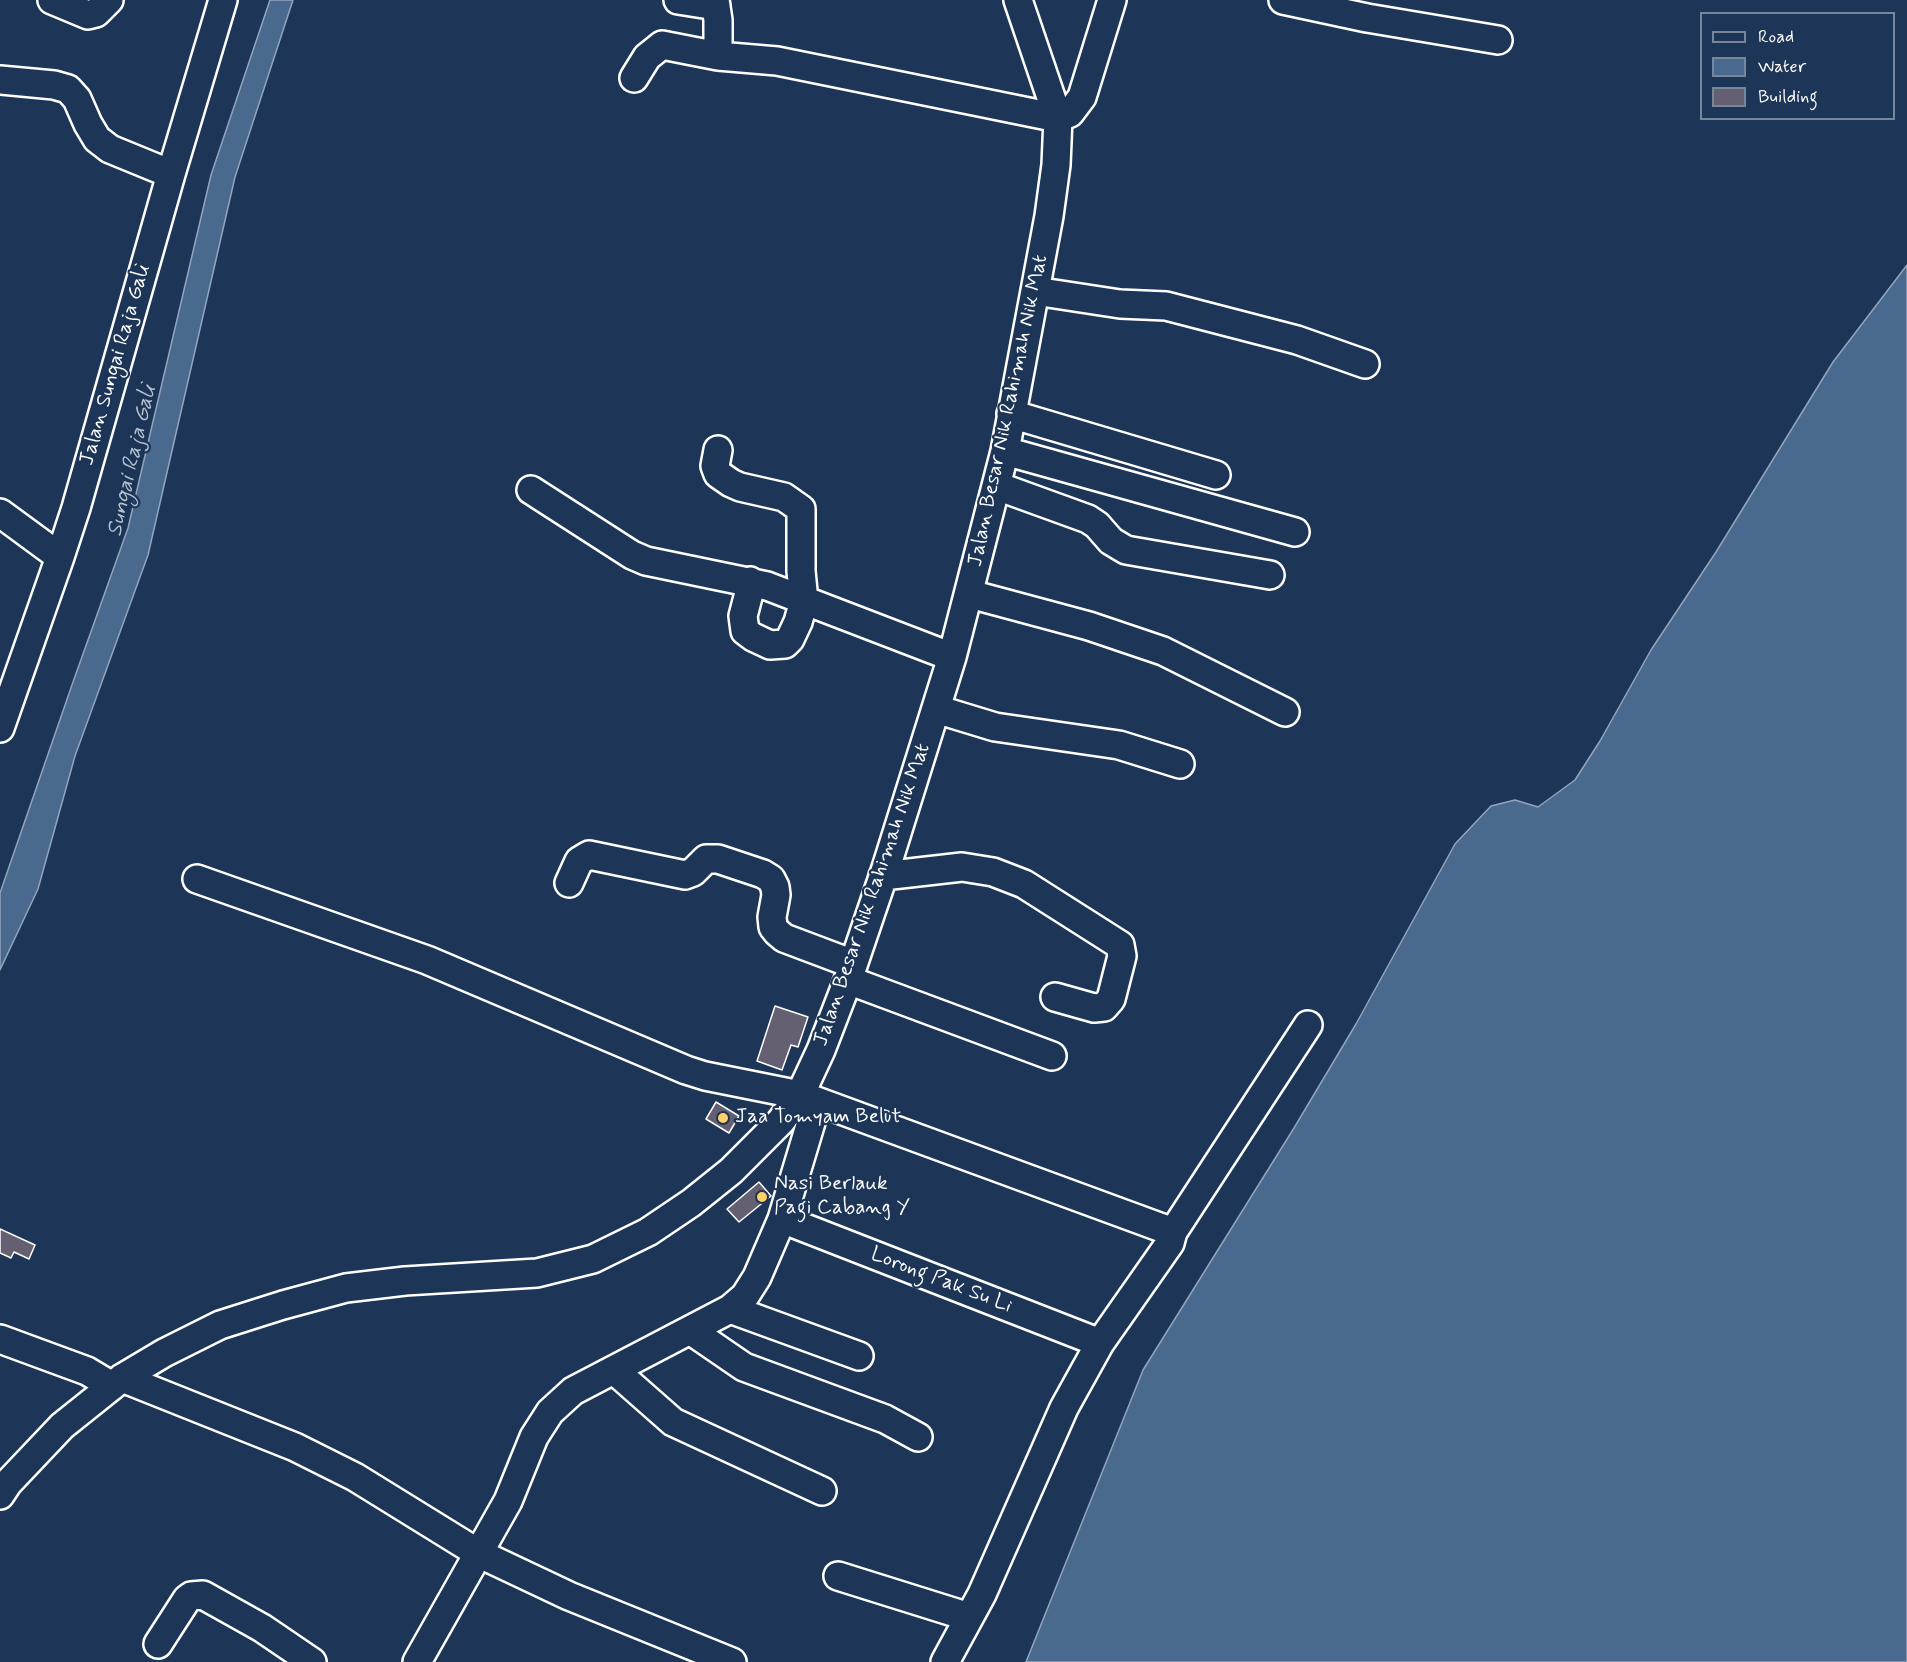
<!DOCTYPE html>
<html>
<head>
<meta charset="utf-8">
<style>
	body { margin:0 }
	#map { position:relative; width:1907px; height:1662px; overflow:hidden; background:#1d3557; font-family:Mynerve,sans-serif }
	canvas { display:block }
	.legend { position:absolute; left:1700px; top:12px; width:195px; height:108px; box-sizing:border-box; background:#1d3557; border:2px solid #77869a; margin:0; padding:8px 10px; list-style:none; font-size:18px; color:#fff }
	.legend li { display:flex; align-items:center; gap:12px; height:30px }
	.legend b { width:30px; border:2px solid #77869a }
</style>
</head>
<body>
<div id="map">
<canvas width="1907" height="1662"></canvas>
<ul class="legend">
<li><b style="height:8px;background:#1d3557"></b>Road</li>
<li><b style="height:16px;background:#49698f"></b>Water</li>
<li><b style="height:16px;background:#646071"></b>Building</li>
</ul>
</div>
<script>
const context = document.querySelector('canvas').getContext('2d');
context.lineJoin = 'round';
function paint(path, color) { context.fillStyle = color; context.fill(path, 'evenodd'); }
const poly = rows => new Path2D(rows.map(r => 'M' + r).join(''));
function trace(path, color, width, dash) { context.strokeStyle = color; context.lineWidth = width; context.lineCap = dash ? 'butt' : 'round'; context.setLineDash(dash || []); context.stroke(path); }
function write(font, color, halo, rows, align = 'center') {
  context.font = font + ' Mynerve,sans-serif'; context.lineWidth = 4.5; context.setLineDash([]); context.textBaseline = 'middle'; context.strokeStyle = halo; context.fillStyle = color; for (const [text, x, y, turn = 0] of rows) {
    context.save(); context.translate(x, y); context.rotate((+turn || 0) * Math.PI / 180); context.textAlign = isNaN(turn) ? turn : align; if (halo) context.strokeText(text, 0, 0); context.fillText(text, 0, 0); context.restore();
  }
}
const water = poly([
	[270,0,293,0,235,177,148,555,75,756,38,889,0,970,0,893,73,682,128,528,211,175,270,0],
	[1907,265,1907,1662,1026,1662,1143,1370,1294,1128,1356,1024,1455,844,1491,806,1515,800,1538,807,1575,780,1600,741,1651,650,1716,552,1833,362,1907,265]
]);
paint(water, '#49698f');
trace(water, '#92a5bc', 1.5);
const building = poly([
	[775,1006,808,1017,798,1047,791,1045,782,1070,757,1061,775,1006],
	[716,1102,739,1116,729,1133,706,1119,716,1102],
	[759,1182,771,1196,739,1222,727,1209,759,1182],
	[0,1229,35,1245,29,1259,14,1252,11,1258,0,1253,0,1229]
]);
paint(building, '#646071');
trace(building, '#fff', 1.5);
const minor = poly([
	[52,0,88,15,96,13,109,0],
	[678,0,716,6],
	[715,0,718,20,718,56],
	[1283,0,1367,18,1498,40],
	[634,78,647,57,662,45,718,56,777,61,1058,118,1070,113,1082,97,1112,0],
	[0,80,54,85,68,89,77,99,88,124,97,139,110,149,171,174],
	[1035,291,1120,304,1166,306,1297,340,1365,364],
	[1011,414,1216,475],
	[718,450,715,466,718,474,731,483,740,487,784,497,801,509,801,571,804,601,798,622,790,639,785,644,770,645,753,637,745,631,743,616,749,593,750,581],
	[1005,451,1295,532],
	[997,486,1088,519,1097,525,1111,541,1126,550,1270,575],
	[531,490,632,555,646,561,767,586,952,657],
	[0,513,60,557],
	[970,594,1089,626,1163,651,1285,712],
	[936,709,995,727,1119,745,1180,764],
	[0,728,60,557,76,508,171,174,223,0],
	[883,876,962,867,993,872,1024,884,1120,945,1122,956,1111,999,1104,1007,1094,1008,1055,997],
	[197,879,427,960,686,1070,705,1076,800,1095,1173,1232,1170,1243,1100,1343,1064,1408,982,1594,945,1662],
	[569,883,579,861,589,855,685,875,693,872,706,859,718,859,763,874,771,879,775,887,776,895,772,917,773,927,777,932,784,938,853,964],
	[848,980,1052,1056],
	[782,1219,1100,1343],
	[1173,1232,1308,1025],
	[730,1309,859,1356],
	[690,1330,744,1367,885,1419,918,1437],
	[0,1339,87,1371,112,1386],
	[614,1370,673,1422,822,1491],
	[122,1378,295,1447,355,1477,478,1553,569,1596,732,1662],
	[0,1495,8,1483,62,1426,122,1378,164,1353,220,1325,283,1305,346,1288,405,1281,537,1273,593,1259,648,1232,691,1203,731,1171,781,1121,800,1095,821,1050,848,980,886,868,952,657,1005,451,1049,216,1056,165,1058,118,1018,0],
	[838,1576,969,1617],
	[158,1644,187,1599,191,1596,203,1595,262,1628,312,1662],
	[417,1662,508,1501,534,1437,550,1412,573,1391,730,1309,745,1296,757,1277,782,1219,812,1119,813,1100]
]);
trace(minor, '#fff', 32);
trace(minor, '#1d3557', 27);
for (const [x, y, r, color] of [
	[723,1118,6,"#ffd166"],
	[762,1197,6,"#ffd166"]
]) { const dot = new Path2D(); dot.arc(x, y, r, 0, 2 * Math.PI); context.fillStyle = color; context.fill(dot); trace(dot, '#1d3557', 2); }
write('21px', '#fff', '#1d3557', [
	["Jalan Sungai Raja Gali",116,365,-74],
	["Jalan Besar Nik Rahimah Nik Mat",1009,411,-78],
	["Jalan Besar Nik Rahimah Nik Mat",873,895,-71],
	["Lorong Pak Su Li",941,1281,21]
]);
write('21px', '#fff', '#1d3557', [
	["Jaa Tomyam Belut",735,1118],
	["Nasi Berlauk",774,1185],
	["Pagi Cabang Y",774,1209]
], 'left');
write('italic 22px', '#b6c3d2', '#1d3557', [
	["Sungai Raja Gali",133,461,-77]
]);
</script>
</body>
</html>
